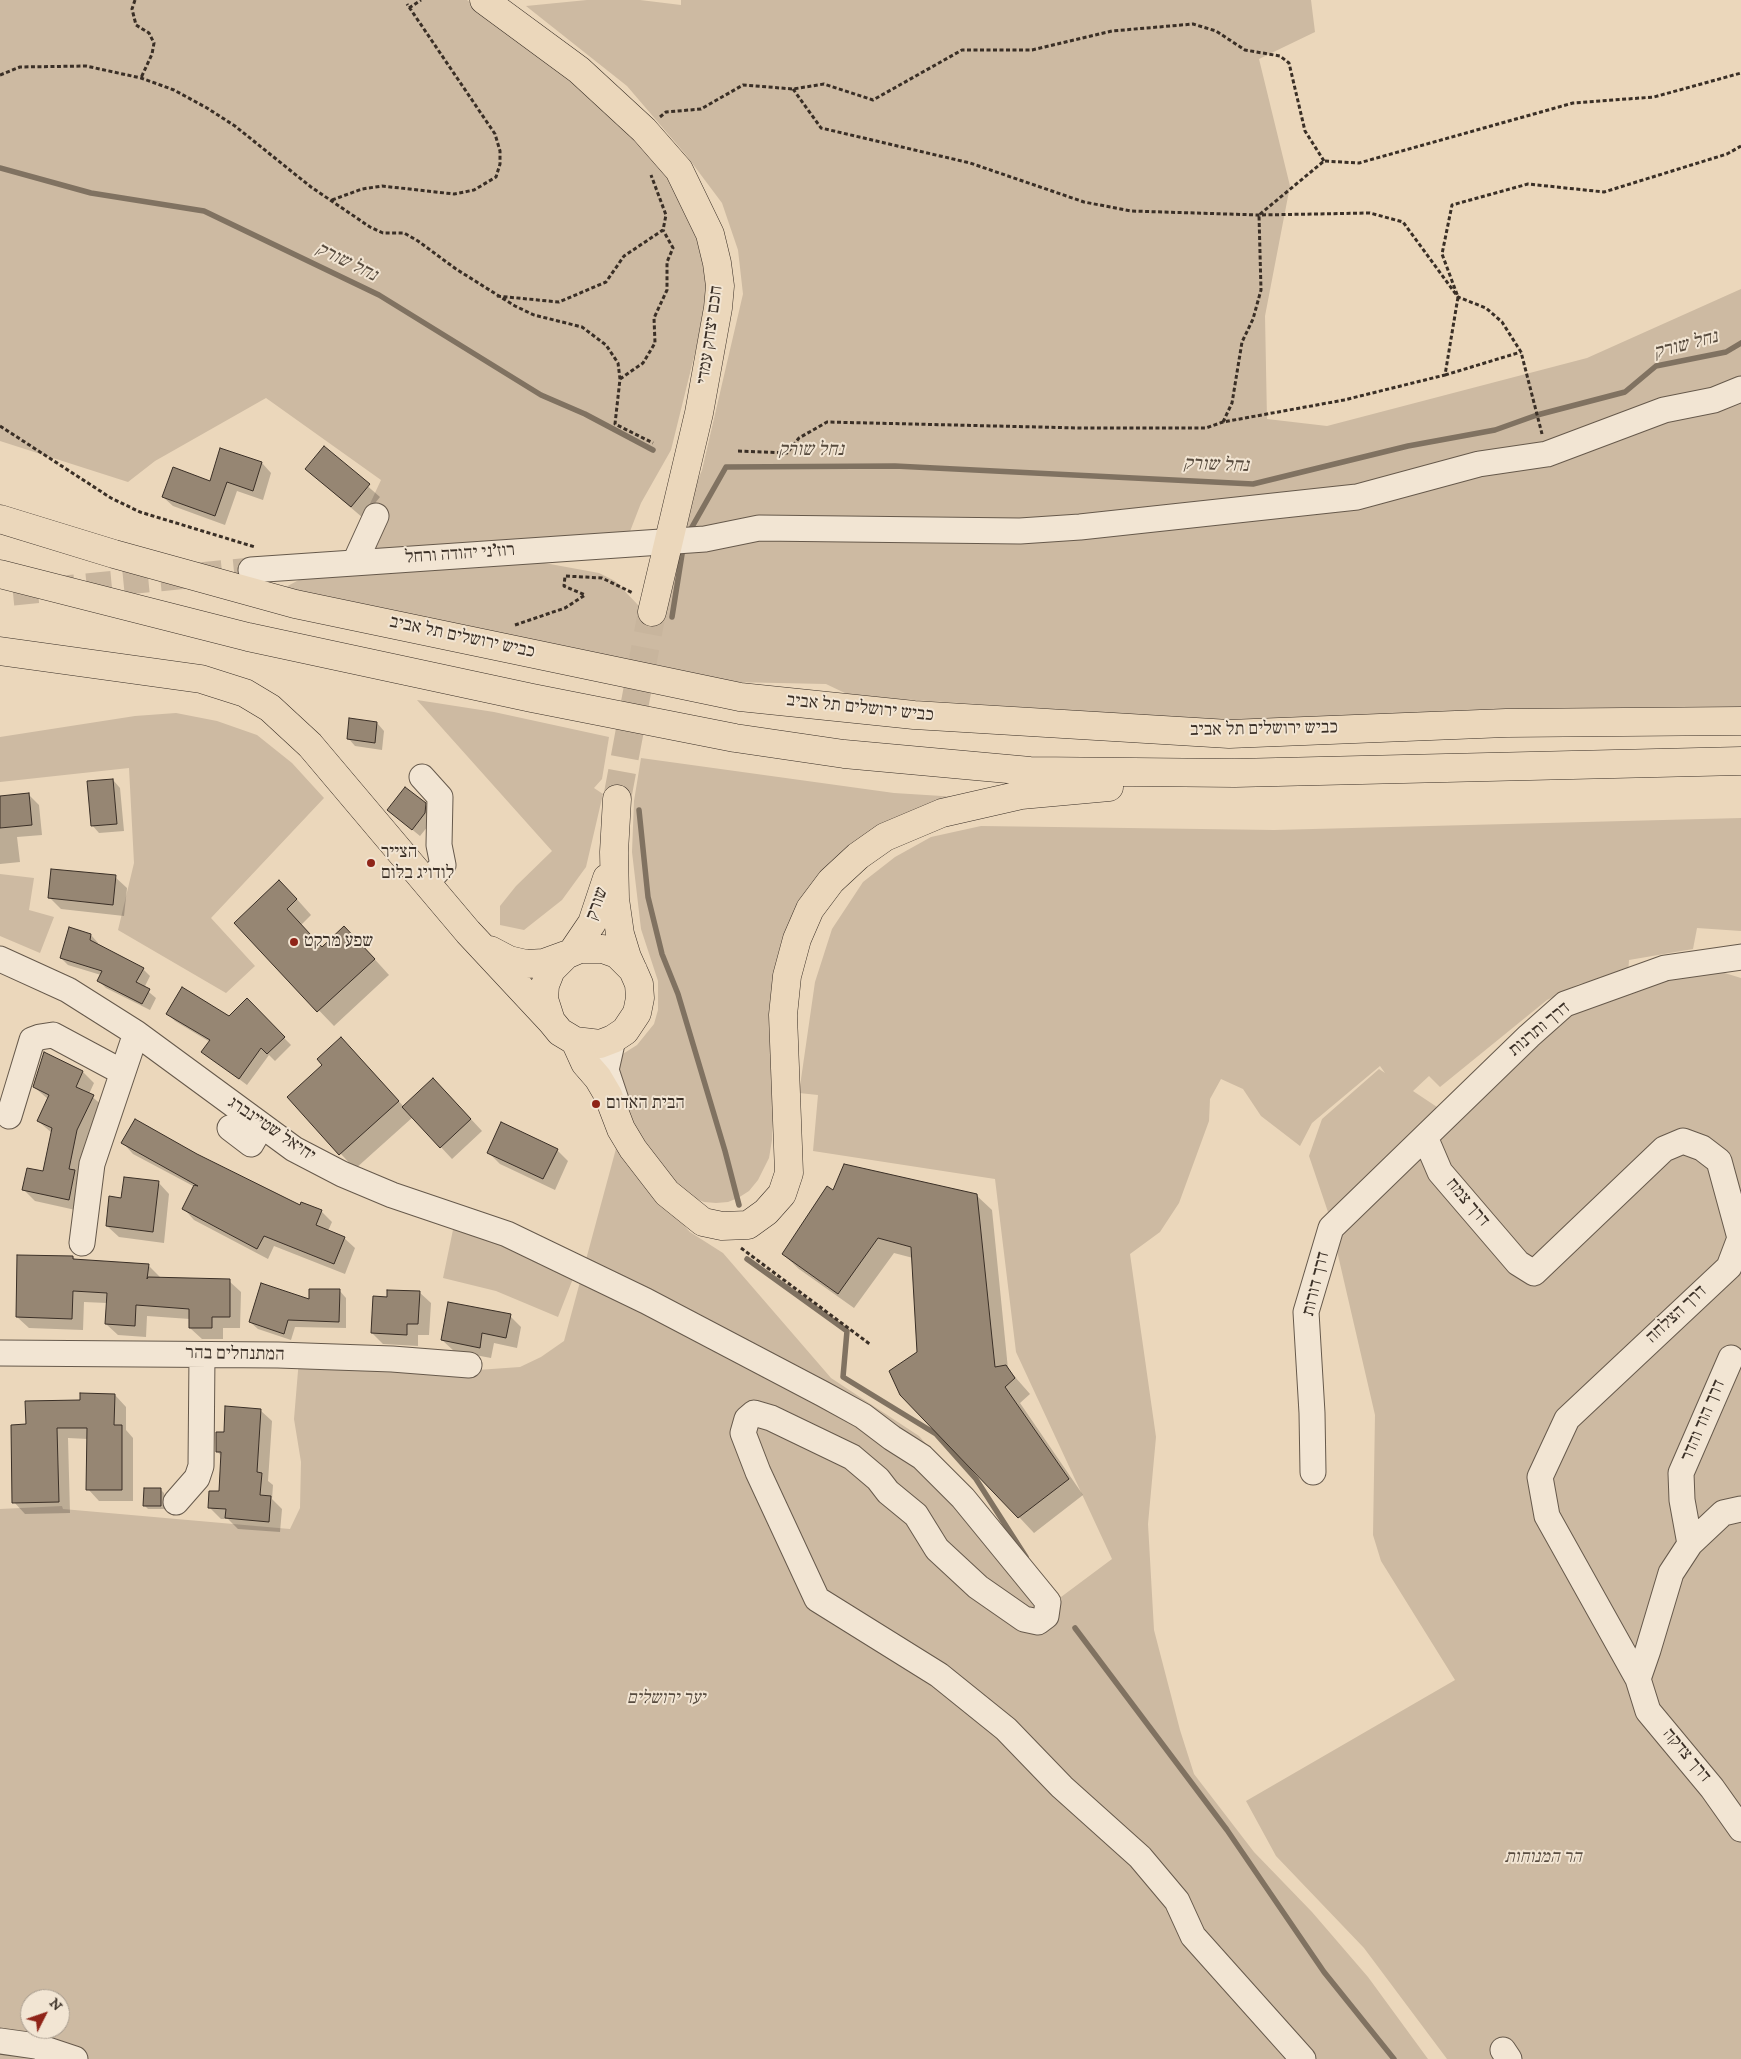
<!DOCTYPE html>
<html>
<head>
<meta charset="utf-8">
<style>
	body { margin:0 }
	#map { position:relative; width:1741px; height:2059px; overflow:hidden; background:#ebd7bb; font-family:"IM FELL DW Pica",serif }
	canvas { display:block }
	.north { position:absolute; left:20px; top:1989px; width:50px; height:50px; box-sizing:border-box; background:#f2e5d3; border:1px solid #a89c8e; border-radius:50%; rotate:49deg; font-size:14px; font-weight:700; line-height:20px; text-align:center; color:#3a2f26 }
	.north::after { content:''; display:block; margin:auto; width:18px; height:22px; background:#8f2418; clip-path:polygon(50% 0,100% 100%,50% 72%,0 100%) }
</style>
</head>
<body>
<div id="map">
<canvas width="1741" height="2059"></canvas>
<div class="north">N</div>
</div>
<script>
const context = document.querySelector('canvas').getContext('2d');
context.lineJoin = 'round';
function paint(path, color) { context.fillStyle = color; context.fill(path, 'evenodd'); }
const poly = rows => new Path2D(rows.map(r => 'M' + r).join(''));
function trace(path, color, width, dash) { context.strokeStyle = color; context.lineWidth = width; context.lineCap = dash ? 'butt' : 'round'; context.setLineDash(dash || []); context.stroke(path); }
function write(font, color, halo, rows, align = 'center') {
  context.font = font + ' "IM FELL DW Pica","Frank Ruhl Libre",serif'; context.lineWidth = 4; context.setLineDash([]); context.textBaseline = 'middle'; context.strokeStyle = halo; context.fillStyle = color; for (const [text, x, y, turn = 0] of rows) {
    context.save(); context.translate(x, y); context.rotate((+turn || 0) * Math.PI / 180); context.textAlign = isNaN(turn) ? turn : align; if (halo) context.strokeText(text, 0, 0); context.fillText(text, 0, 0); context.restore();
  }
}
paint(poly([
	[0,0,467,0,578,83,679,185,707,253,709,296,671,450,641,503,629,534,348,551,381,480,266,398,155,461,128,482,0,441],
	[587,0,640,0,681,5,681,0,1311,0,1315,32,1259,59,1290,186,1265,316,1267,419,1327,426,1587,358,1741,289,1741,709,1235,721,899,699,847,694,826,684,731,682,284,588,308,575,539,562,599,573,615,581,639,606,645,610,702,470,743,294,738,250,722,203,686,155,627,86,526,6],
	[417,700,494,712,609,737,602,779,594,788,603,794,586,867,562,900,524,930,500,925,500,906,516,886,552,851],
	[176,713,217,721,257,735,292,763,324,798,211,918,255,966,226,993,118,930,134,863,129,768,0,782,0,737,135,716],
	[641,758,894,793,958,797,848,852,777,997,772,1140,769,1158,758,1180,749,1191,738,1198,728,1202,716,1203,704,1202,683,1194,632,1130,610,1062,637,1045,654,1024,658,1010,658,981,641,929,632,852,634,801],
	[1741,818,1741,931,1697,928,1693,949,1629,960,1628,974,1579,984,1547,1000,1440,1087,1429,1076,1413,1091,1452,1117,1571,997,1705,967,1741,978,1741,2059,1447,2059,1364,1948,1276,1856,1246,1801,1455,1680,1381,1561,1373,1535,1375,1415,1328,1212,1309,1156,1322,1119,1379,1069,1385,1073,1380,1066,1312,1123,1300,1146,1261,1116,1243,1089,1221,1079,1210,1099,1209,1121,1179,1203,1160,1232,1130,1254,1156,1437,1148,1524,1154,1630,1180,1730,1194,1774,1254,1852,1312,1912,1368,1977,1428,2059,0,2059,0,1509,62,1506,63,1509,290,1529,300,1508,301,1462,294,1419,299,1359,463,1371,520,1367,541,1357,564,1341,617,1145,654,1193,690,1232,723,1253,831,1378,919,1436,1061,1597,1112,1559,1016,1352,995,1179,813,1151,818,1095,799,1093,815,982,832,929,863,882,895,857,931,837,981,826,1274,830],
	[30,1999,60,1999,60,2029,30,2029],
	[0,874,34,878,29,910,54,917,40,953,0,936],
	[454,1225,574,1276,558,1317,496,1291,443,1278]
]), '#cdbaa2');
paint(poly([
	[324,448,380,497,363,518,306,469],
	[221,450,262,463,271,473,263,500,237,491,225,525,173,506,163,497,210,483],
	[377,723,384,731,382,750,355,746,348,738],
	[113,780,120,788,124,831,99,833,92,825],
	[28,794,39,805,42,835,17,837,20,862,0,864,0,797],
	[425,804,432,812,432,821,420,836,388,810],
	[115,877,127,888,124,916,61,909,50,898],
	[295,897,311,915,301,925,322,948,360,943,389,975,334,1026,235,923],
	[91,935,98,943,97,946,143,969,150,976,144,988,156,998,150,1010,106,988,99,981,101,975,68,965,61,958],
	[247,1000,291,1045,275,1061,269,1055,247,1085,203,1052,210,1042,175,1021,168,1014,229,1017],
	[356,1054,404,1107,445,1091,482,1131,452,1159,413,1117,355,1169,288,1097],
	[83,1072,94,1083,89,1094,104,1107,80,1211,35,1201,24,1190,44,1172,52,1133,38,1121,48,1099,34,1087],
	[123,1143,196,1155,301,1207,321,1211,332,1222,328,1231,344,1238,355,1248,345,1274,274,1246,268,1259,194,1220,184,1209,195,1187,133,1154],
	[557,1150,568,1161,555,1190,500,1164,489,1153],
	[158,1182,169,1194,164,1243,119,1237,107,1226,122,1199],
	[834,1192,976,1195,992,1210,1008,1369,1030,1394,1020,1403,1083,1495,1034,1533,1019,1517,918,1352,913,1258,894,1253,854,1308,799,1269,783,1254],
	[73,1257,76,1260,148,1265,160,1277,159,1279,229,1281,241,1292,240,1328,223,1328,223,1339,202,1339,190,1328,190,1319,147,1316,146,1337,118,1335,106,1324,107,1303,84,1302,83,1330,29,1328,17,1317],
	[339,1290,346,1298,346,1328,295,1327,291,1340,258,1329,250,1322],
	[419,1292,431,1303,429,1335,418,1335,418,1346,383,1344,372,1333,388,1298],
	[510,1316,521,1327,517,1348,494,1343,491,1358,454,1351,442,1340],
	[115,1395,126,1407,126,1430,133,1438,133,1501,99,1501,88,1489,88,1439,68,1438,70,1513,25,1514,14,1502,27,1426],
	[260,1410,272,1421,268,1481,273,1485,272,1499,282,1509,280,1532,238,1529,228,1519,221,1519,209,1507,220,1493,222,1457,217,1451,225,1433],
	[161,1490,164,1493,164,1509,148,1509,144,1505]
]), '#0003');
trace(poly([
	[0,168,91,193,204,211,379,295,541,395,585,414,653,450],
	[688,534,726,467,895,466,1253,484,1408,446,1495,430,1537,415,1625,392,1656,366,1726,352,1741,343],
	[672,617,683,548],
	[639,810,648,897,662,954,678,994,725,1151,739,1205],
	[747,1259,847,1331,843,1377,936,1434,976,1479,1026,1557],
	[1075,1628,1227,1830,1324,1972,1394,2059]
]), '#807261', 5.5);
const building = poly([
	[324,446,370,484,351,507,305,469,324,446],
	[220,448,262,462,253,491,227,482,215,516,162,497,173,467,210,481,220,448],
	[349,718,377,722,375,743,347,739,349,718],
	[113,779,117,824,91,826,87,781,113,779],
	[405,787,426,803,425,813,412,830,387,810,405,787],
	[29,793,32,825,0,828,0,796,29,793],
	[51,869,116,875,113,905,48,898,51,869],
	[279,880,297,899,287,909,322,947,344,926,375,959,317,1012,234,923,279,880],
	[69,927,91,934,90,940,144,968,136,982,150,989,142,1004,97,981,102,971,60,958,69,927],
	[182,987,229,1016,247,998,285,1037,267,1054,261,1048,239,1079,201,1052,210,1040,166,1014,182,987],
	[341,1037,399,1101,339,1155,287,1097,322,1065,317,1059,341,1037],
	[44,1052,83,1071,76,1087,94,1095,77,1130,69,1169,75,1170,69,1200,22,1190,27,1168,43,1171,52,1128,37,1121,49,1095,33,1087,44,1052],
	[433,1078,471,1119,440,1148,402,1107,433,1078],
	[135,1119,197,1154,300,1205,301,1202,322,1210,316,1225,345,1237,334,1264,264,1236,257,1249,182,1209,194,1185,198,1186,121,1143,135,1119],
	[501,1122,558,1149,543,1179,487,1153,501,1122],
	[844,1164,977,1194,995,1367,1006,1365,1015,1378,1005,1387,1069,1479,1018,1518,900,1395,889,1371,917,1352,911,1247,878,1238,838,1294,782,1254,827,1186,833,1190,844,1164],
	[124,1177,159,1181,153,1232,106,1226,109,1196,121,1198,124,1177],
	[17,1255,73,1256,73,1259,149,1264,147,1279,148,1277,230,1279,230,1317,212,1317,212,1328,189,1328,189,1309,136,1305,135,1326,105,1324,107,1293,73,1291,72,1319,16,1317,17,1255],
	[261,1283,309,1299,309,1289,340,1289,339,1322,288,1320,284,1334,249,1322,261,1283],
	[387,1290,420,1291,418,1324,407,1324,407,1335,371,1333,373,1296,387,1297,387,1290],
	[448,1302,511,1314,506,1338,482,1333,480,1348,441,1340,448,1302],
	[80,1393,115,1394,114,1425,122,1425,122,1490,86,1490,87,1428,57,1428,59,1502,12,1503,11,1425,26,1424,25,1401,80,1400,80,1393],
	[225,1406,261,1409,257,1472,262,1473,260,1495,271,1496,269,1522,225,1518,226,1509,208,1508,209,1491,219,1491,221,1452,216,1452,216,1432,224,1432,225,1406],
	[144,1488,161,1488,161,1506,143,1506,144,1488]
]);
paint(building, '#968673');
trace(building, '#3a2f26', 1);
trace(poly([
	[13,593,251,570]
]), '#c8b59d', 25, [25, 12]);
trace(poly([
	[617,799,652,612]
]), '#c8b59d', 28, [28, 14]);
const minor = poly([
	[355,562,376,516],
	[251,570,705,539,759,528,1020,531,1080,527,1357,497,1479,464,1547,454,1664,410,1714,400,1741,389],
	[422,777,440,797,439,845,443,865,427,882],
	[0,959,68,990,136,1033,294,1149,342,1174,392,1195,507,1234,646,1301,823,1394,863,1416,892,1438,922,1457,963,1498,1048,1602,1046,1616,1038,1622,1024,1619,978,1587,937,1549,916,1515,888,1492,878,1479,852,1457,771,1418,754,1413,747,1419,743,1433,758,1472,817,1599,939,1675,1006,1729,1062,1787,1140,1857,1177,1901,1193,1936,1303,2059],
	[613,1039,606,1070,616,1100],
	[9,1116,32,1040,40,1037,53,1035,122,1072],
	[230,1128,251,1144,261,1127],
	[1425,1137,1440,1172,1518,1263,1534,1273,1664,1149,1683,1141,1702,1148,1719,1161,1740,1238,1729,1267,1567,1419,1540,1477,1547,1516,1638,1679,1648,1711,1712,1788,1741,1829],
	[82,1243,92,1164,136,1033],
	[0,1353,278,1355,392,1359,469,1365],
	[1313,1472,1312,1413,1306,1312,1331,1228,1529,1036,1565,1004,1665,968,1741,957],
	[176,1502,197,1478,201,1466,202,1355],
	[1690,1544,1682,1500,1681,1473,1731,1358],
	[1638,1679,1648,1650,1671,1573,1690,1544,1723,1513,1741,1509],
	[0,2041,36,2046,75,2059],
	[1503,2050,1509,2059]
]);
const major = poly([
	[484,0,579,70,644,130,679,170,710,234,717,263,720,286,718,308,699,413,652,612],
	[0,651,201,679,245,693,270,708,310,745,468,932,551,1021],
	[617,799,614,852,615,899,620,934,627,957,636,977,639,984,640,998,637,1013,625,1031,613,1039,600,1044,575,1041,560,1032,551,1021,544,999,545,985,551,970,566,955,580,949,603,949,617,954,633,970],
	[490,950,509,960,526,964,544,963,566,955],
	[573,951,592,923,607,878]
]);
const highway = poly([
	[0,519,114,554,295,604,740,697,914,715,1229,734,1506,723,1741,721],
	[0,574,248,637,532,698,735,738,844,754,1030,771,1133,772,1235,773,1741,761],
	[575,1041,585,1063,598,1078,608,1095,621,1129,633,1149,667,1193,703,1222,722,1226,748,1225,766,1212,782,1194,789,1173,783,1015,787,976,797,939,810,909,831,881,858,856,885,837,942,813,1021,795,1109,787]
]);
trace(minor, '#66594b', 27);
trace(major, '#3a2f26', 29);
trace(highway, '#3a2f26', 29);
trace(poly([
	[135,0,132,9,136,25,149,33,154,43,152,54,141,78],
	[409,8,421,0],
	[0,75,20,67,86,66,141,78,174,90,207,108,235,126,311,187,370,227,383,233,404,233,418,241,456,269,515,306,534,315,582,327,606,345,618,363,620,379,615,424,653,443],
	[793,89,821,128,970,163,1084,202,1131,211,1259,215,1370,213,1403,222,1458,297,1486,308,1502,322,1521,352,1542,434],
	[660,117,666,112,701,109,743,85,793,89,824,84,873,100,962,50,1032,50,1112,31,1193,24,1216,31,1245,50,1280,56,1289,63,1305,131,1324,161],
	[332,200,362,189,382,186,454,194,474,190,496,177,500,164,500,151,495,134,407,4],
	[497,296,559,302,606,282,624,256,663,230,666,215,651,175],
	[1445,375,1521,352],
	[620,379,643,363,655,343,654,318,667,290,667,262,673,248,663,230],
	[1223,422,1232,403,1242,342,1253,319,1261,290,1259,215,1324,161,1359,163,1573,103,1654,97,1741,73],
	[0,426,111,498,140,512,255,547],
	[738,451,787,453,799,438,827,422,1080,428,1206,428,1223,422,1344,400,1445,375,1458,297,1442,254,1452,205,1528,184,1604,192,1727,154,1741,146],
	[515,625,565,608,585,595,564,586,565,576,602,578,633,593],
	[741,1248,871,1345]
]), '#3a2f26', 3, [4, 2.5]);
trace(minor, '#f2e5d3', 25);
trace(major, '#ebd7bb', 28);
trace(highway, '#ebd7bb', 28);
for (const [x, y, r, color] of [
	[371,863,5,"#8f2418"],
	[294,942,5,"#8f2418"],
	[596,1104,5,"#8f2418"]
]) { const dot = new Path2D(); dot.arc(x, y, r, 0, 2 * Math.PI); context.fillStyle = color; context.fill(dot); trace(dot, '#f2e5d3', 2); }
write('18px', '#3a2f26', '#f2e5d3', [
	["חכם יצחק עמדי",711,335,-82],
	["רוז'ני יהודה ורחל",460,555,-4],
	["כביש ירושלים תל אביב",462,638,12],
	["כביש ירושלים תל אביב",860,709,6],
	["כביש ירושלים תל אביב",1264,730,-1],
	["שורק",598,904,-70],
	["דרך ותרנות",1540,1030,-40],
	["יחיאל שטיינברג",271,1130,34],
	["דרך צמח",1467,1203,50],
	["דרך דורות",1317,1284,-76],
	["דרך הצלחה",1677,1315,-43],
	["המתנחלים בהר",235,1355,1],
	["דרך הוד והדר",1704,1421,-67],
	["דרך צדקה",1686,1756,50]
]);
write('18px', '#3a2f26', '#f2e5d3', [
	["הצייר",381,853],
	["לודויג בלום",381,874],
	["שפע מרקט",304,942],
	["הבית האדום",606,1104]
], 'left');
write('italic 18px', '#574b3f', '#f2e5d3', [
	["יער ירושלים",666,1699],
	["הר המנוחות",1543,1858]
]);
write('italic 19px', '#574b3e', '#f2e5d3', [
	["נחל שורק",346,263,26],
	["נחל שורק",1686,346,-15],
	["נחל שורק",811,451],
	["נחל שורק",1216,466,2]
]);
</script>
</body>
</html>
